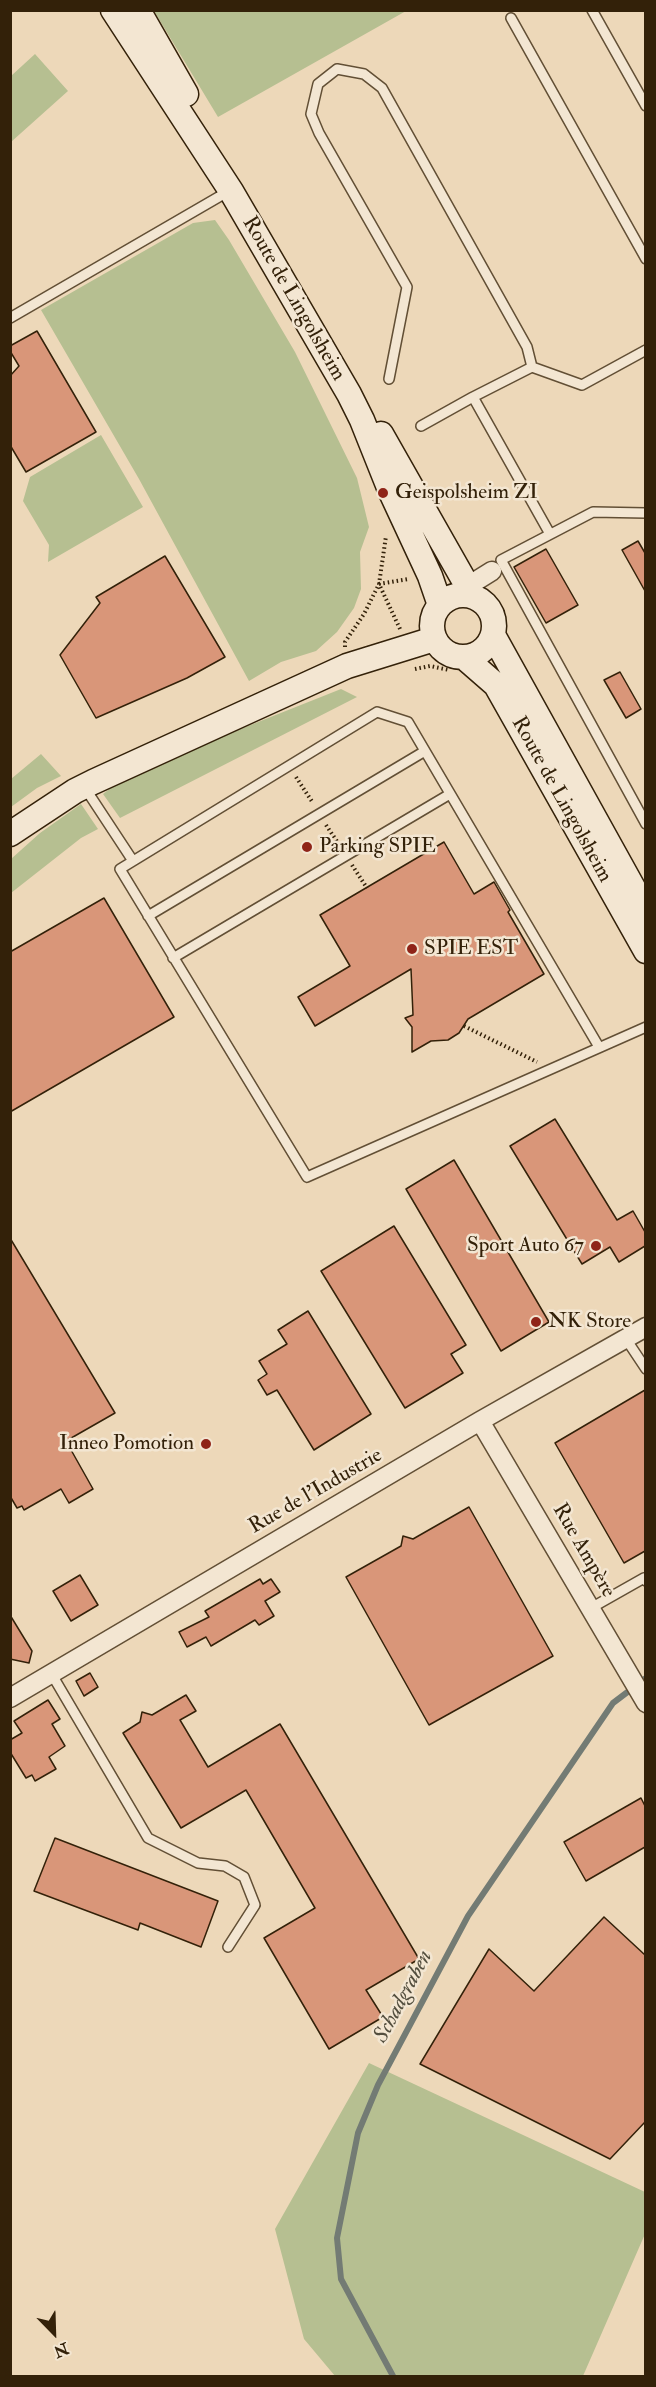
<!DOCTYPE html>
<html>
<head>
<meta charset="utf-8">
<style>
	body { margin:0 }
	#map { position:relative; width:656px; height:2387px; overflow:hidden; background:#edd8b9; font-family:"IM FELL Double Pica",serif }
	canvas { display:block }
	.frame { position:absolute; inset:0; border:12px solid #332109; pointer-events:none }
	.north { position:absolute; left:24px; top:2303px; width:60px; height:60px; -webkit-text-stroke:4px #f3e6d2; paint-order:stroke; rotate:157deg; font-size:16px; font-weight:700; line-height:24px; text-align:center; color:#332109 }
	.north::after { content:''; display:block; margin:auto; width:21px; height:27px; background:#332109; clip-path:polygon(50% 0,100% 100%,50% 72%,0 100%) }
</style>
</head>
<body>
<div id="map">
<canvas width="656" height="2387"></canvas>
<div class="frame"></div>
<div class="north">N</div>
</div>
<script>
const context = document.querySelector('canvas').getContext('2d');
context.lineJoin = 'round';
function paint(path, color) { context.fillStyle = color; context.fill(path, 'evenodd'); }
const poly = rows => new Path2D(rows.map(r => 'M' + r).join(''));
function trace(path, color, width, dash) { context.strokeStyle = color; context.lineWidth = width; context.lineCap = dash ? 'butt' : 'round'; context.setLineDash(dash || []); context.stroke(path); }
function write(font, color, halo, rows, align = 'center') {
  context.font = font + ' "IM FELL Double Pica",serif'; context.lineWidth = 5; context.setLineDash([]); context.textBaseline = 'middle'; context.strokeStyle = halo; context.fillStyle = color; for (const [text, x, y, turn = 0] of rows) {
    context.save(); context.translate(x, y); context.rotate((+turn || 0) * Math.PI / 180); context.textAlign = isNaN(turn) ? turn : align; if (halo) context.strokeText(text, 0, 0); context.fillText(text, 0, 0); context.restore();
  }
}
paint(poly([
	[154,11,406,11,218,117],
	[35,54,68,91,11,142,11,76],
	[215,220,229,240,295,352,357,478,369,527,360,552,361,589,354,608,337,632,316,651,281,662,249,681,139,479,41,310,193,223],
	[101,435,143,507,48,562,49,545,23,501,30,477],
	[341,689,357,697,120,818,103,794,112,787,223,736],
	[41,754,61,776,37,788,11,807,11,779],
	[81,804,98,829,81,838,11,893,11,859,40,833],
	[369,2063,645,2192,645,2234,583,2376,335,2376,304,2339,275,2229]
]), '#b6bf91');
trace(poly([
	[393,2376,341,2279,337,2238,358,2133,378,2085,468,1916,613,1703,646,1678]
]), '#737b74', 6);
const building = poly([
	[37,331,96,432,26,472,10,445,10,376,19,366,10,351,10,346,37,331],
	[638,541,645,553,645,591,622,550,638,541],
	[546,549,578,605,546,623,514,567,546,549],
	[165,556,225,657,187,678,96,718,60,655,100,603,96,597,165,556],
	[620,672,641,709,626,718,604,680,620,672],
	[444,842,474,894,494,882,510,910,508,912,544,974,468,1019,459,1033,448,1040,431,1041,412,1052,412,1027,405,1018,413,1015,411,969,315,1026,298,997,350,966,320,915,444,842],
	[104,898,174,1017,10,1112,10,952,104,898],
	[555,1119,617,1220,633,1211,645,1232,645,1246,619,1262,610,1247,582,1264,510,1146,555,1119],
	[454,1160,549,1322,501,1351,406,1189,454,1160],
	[394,1226,466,1345,451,1354,463,1373,405,1408,321,1271,394,1226],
	[10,1238,115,1413,66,1441,93,1489,69,1503,61,1489,24,1510,22,1506,17,1508,10,1496,10,1238],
	[308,1311,371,1414,314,1450,277,1390,267,1395,258,1380,267,1374,259,1361,287,1344,278,1330,308,1311],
	[645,1390,645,1551,624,1563,555,1443,645,1390],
	[469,1507,553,1656,429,1725,346,1577,401,1546,403,1536,413,1539,469,1507],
	[80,1575,98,1605,71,1621,53,1591,80,1575],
	[260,1579,263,1584,271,1579,280,1592,265,1601,274,1616,259,1625,255,1620,211,1646,206,1637,187,1647,179,1632,209,1617,205,1611,260,1579],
	[10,1615,32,1651,29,1663,10,1659,10,1615],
	[90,1673,98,1687,84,1696,76,1681,90,1673],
	[186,1695,196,1711,180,1720,208,1767,280,1724,419,1959,366,1990,383,2017,329,2049,264,1938,315,1908,246,1790,181,1828,123,1733,140,1722,142,1712,152,1715,186,1695],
	[48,1700,60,1719,52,1724,65,1746,49,1757,56,1769,35,1781,32,1775,26,1778,10,1752,10,1740,22,1733,14,1721,48,1700],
	[641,1798,645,1806,645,1847,586,1881,564,1842,641,1798],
	[55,1838,218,1901,201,1947,140,1923,138,1930,34,1891,55,1838],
	[604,1917,645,1955,645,2122,610,2159,420,2064,489,1949,534,1991,604,1917]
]);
paint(building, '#d99679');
trace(building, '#332109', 1.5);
const service = poly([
	[592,10,646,106],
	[511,18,646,259],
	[10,318,229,191],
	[389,379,407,287,319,133,311,114,318,84,337,69,364,74,382,88,527,347,532,367],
	[421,426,473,397],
	[646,513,593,512,501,560,646,824],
	[550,534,473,397,532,367,582,385,646,350],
	[85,788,133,861],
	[148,916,425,751],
	[173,958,450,794],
	[599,1047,408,722,377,712,120,869,307,1177,646,1027],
	[626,1339,646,1369],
	[591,1608,644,1578,646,1581],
	[51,1673,148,1838,198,1863,225,1866,244,1877,255,1905,228,1947]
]);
const minor = poly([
	[468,586,492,571],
	[480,1421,646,1703],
	[10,1698,480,1421,646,1327]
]);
const secondary = poly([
	[113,10,231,191,349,394,362,420,390,490,430,576,440,605],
	[138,10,186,94],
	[381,434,473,596],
	'432 626a31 31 0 1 1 62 0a31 31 0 1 1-62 0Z',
	[493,635,646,911],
	[465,658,496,685,646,951],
	[10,834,75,791,93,782,347,666,434,639]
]);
trace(service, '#624f35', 12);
trace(minor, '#624f35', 21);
trace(secondary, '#332109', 27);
trace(poly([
	[493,596,504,613,504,618],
	[400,629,379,584,409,579],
	[345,647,345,642,364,614,379,584,386,536],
	[415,669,430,666,449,670],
	[296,777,313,803],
	[326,825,340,846],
	[352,865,367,888],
	[464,1026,537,1062]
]), '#332109', 4, [1.5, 3]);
trace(service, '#f3e6d2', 9);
trace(minor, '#f3e6d2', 18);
trace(secondary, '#f3e6d2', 24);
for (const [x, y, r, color] of [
	[383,493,6,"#8f2418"],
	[307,847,6,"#8f2418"],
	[412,949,6,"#8f2418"],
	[596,1246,6,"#8f2418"],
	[536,1322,6,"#8f2418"],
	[206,1444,6,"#8f2418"]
]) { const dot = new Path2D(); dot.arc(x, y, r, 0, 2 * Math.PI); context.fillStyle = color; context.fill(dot); trace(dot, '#f3e6d2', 2); }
write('21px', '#332109', '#f3e6d2', [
	["Route de Lingolsheim",293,299,60],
	["Route de Lingolsheim",561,800,61],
	["Rue de l'Industrie",316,1492,-30],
	["Rue Ampère",583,1551,60]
]);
write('21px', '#332109', '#f3e6d2', [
	["Geispolsheim ZI",395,493],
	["Parking SPIE",319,847],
	["SPIE EST",424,949],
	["Sport Auto 67",584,1246,"right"],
	["NK Store",548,1322],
	["Inneo Pomotion",194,1444,"right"]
], 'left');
write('italic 22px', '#534e3e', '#f3e6d2', [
	["Schadgraben",404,1997,-62]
]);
</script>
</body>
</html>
